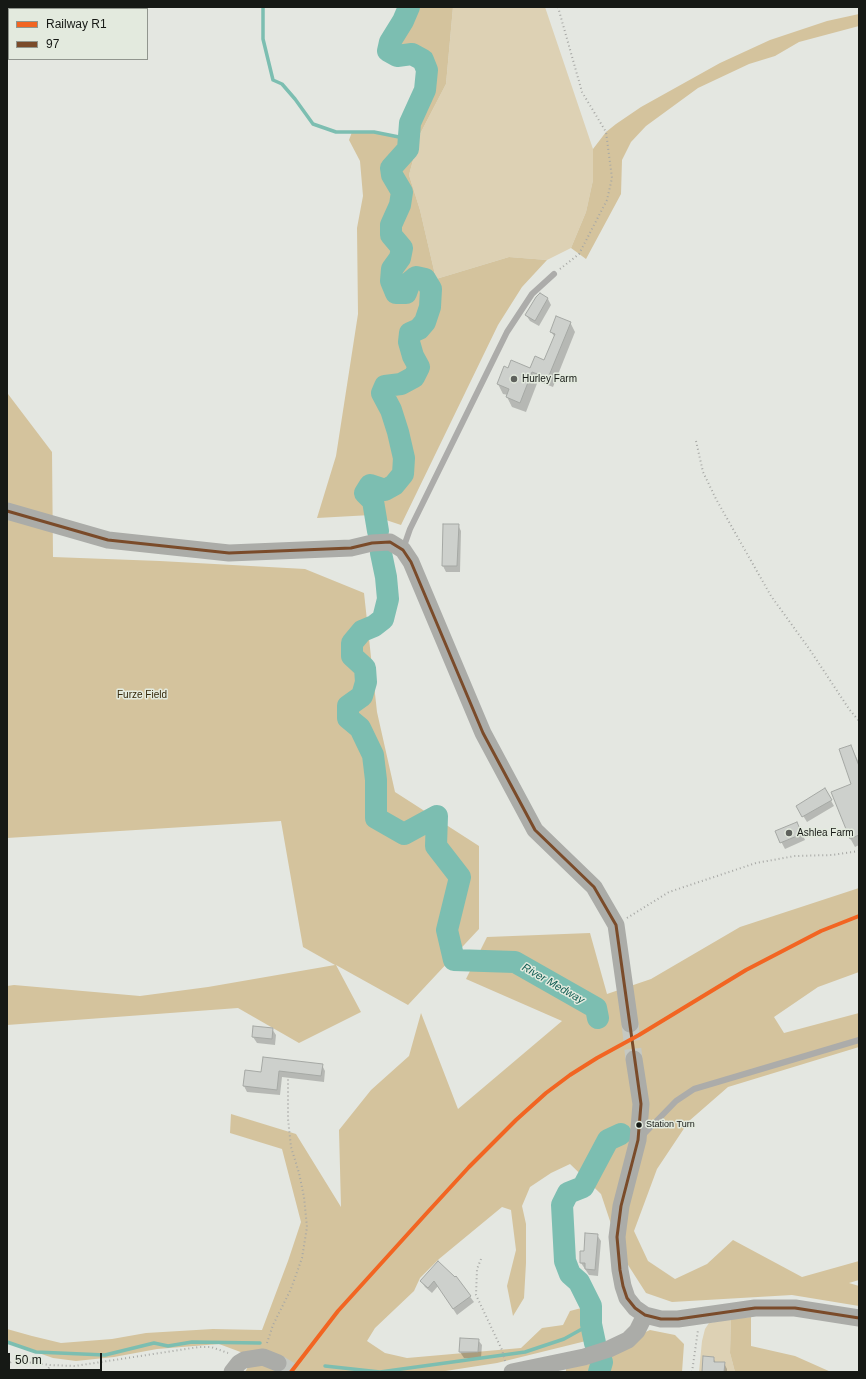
<!DOCTYPE html>
<html>
<head>
<meta charset="utf-8">
<style>
	body { margin:0 }
	#map { position:relative; width:866px; height:1379px; overflow:hidden; background:#e4e7e1; font-family:Helvetica,sans-serif }
	canvas { display:block }
	.frame { position:absolute; inset:0; border:8px solid #161915; pointer-events:none }
	.legend { position:absolute; left:8px; top:8px; width:140px; height:52px; box-sizing:border-box; background:#e3eade; border:1px solid #91968e; margin:0; padding:5px 7px; list-style:none; font-size:12px; color:#161915 }
	.legend li { display:flex; align-items:center; gap:8px; height:20px }
	.legend b { width:20px; border:1px solid #91968e }
	.scale { position:absolute; left:8px; top:1353px; width:94px; height:18px; box-sizing:border-box; border:2px solid #161915; border-top:0; padding-left:5px; font-size:12px; line-height:14px; white-space:nowrap; color:#161915; -webkit-text-stroke:3px #e3eade; paint-order:stroke }
</style>
</head>
<body>
<div id="map">
<canvas width="866" height="1379"></canvas>
<div class="frame"></div>
<ul class="legend">
<li><b style="height:5px;background:#f26522"></b>Railway R1</li>
<li><b style="height:5px;background:#7a4b2a"></b>97</li>
</ul>
<div class="scale">50 m</div>
</div>
<script>
const context = document.querySelector('canvas').getContext('2d');
context.lineJoin = 'round';
function paint(path, color) { context.fillStyle = color; context.fill(path, 'evenodd'); }
const poly = rows => new Path2D(rows.map(r => 'M' + r).join(''));
function trace(path, color, width, dash) { context.strokeStyle = color; context.lineWidth = width; context.lineCap = dash ? 'butt' : 'round'; context.setLineDash(dash || []); context.stroke(path); }
function write(font, color, halo, rows, align = 'center') {
  context.font = font + ' Helvetica,sans-serif'; context.lineWidth = 3; context.setLineDash([]); context.textBaseline = 'middle'; context.strokeStyle = halo; context.fillStyle = color; for (const [text, x, y, turn = 0] of rows) {
    context.save(); context.translate(x, y); context.rotate((+turn || 0) * Math.PI / 180); context.textAlign = isNaN(turn) ? turn : align; if (halo) context.strokeText(text, 0, 0); context.fillText(text, 0, 0); context.restore();
  }
}
paint(poly([
	[453,7,545,7,593,149,593,180,586,212,571,248,547,260,509,257,436,279,420,210,409,175,420,134,446,84],
	[731,1319,730,1353,735,1372,699,1372,702,1341,705,1329,709,1323]
]), '#ddd1b4');
paint(poly([
	[409,7,453,7,446,84,420,134,409,175,420,210,436,279,509,257,547,260,522,287,498,325,401,525,371,515,317,518,336,456,358,314,357,228,363,196,360,161,349,140,352,132,374,132,409,139,410,123,425,90,427,70,423,60,412,54,397,56,388,51,390,42,403,21],
	[859,14,859,26,799,42,775,56,749,64,698,88,646,126,631,142,622,160,621,194,586,259,571,248,586,212,593,180,593,149,606,132,616,124,641,107,720,63,770,40,827,21],
	[7,385,8,394,52,452,53,557,160,561,305,569,364,593,377,712,395,792,479,846,479,929,408,1005,336,965,361,1012,299,1043,238,1008,7,1025,7,986,14,985,140,996,208,987,335,965,303,947,281,821,7,838],
	[859,888,859,972,818,987,774,1017,784,1033,859,1013,859,1047,728,1087,689,1121,657,1169,634,1231,648,1261,675,1279,707,1264,733,1240,802,1277,859,1261,859,1280,849,1283,859,1286,859,1306,792,1295,672,1302,646,1293,621,1254,601,1194,570,1164,551,1173,530,1187,522,1206,526,1224,526,1263,524,1298,513,1316,507,1286,516,1250,511,1210,502,1207,439,1259,420,1278,414,1291,375,1328,367,1341,385,1353,407,1358,521,1348,542,1328,563,1325,570,1311,589,1306,592,1336,590,1340,497,1363,439,1372,245,1372,254,1357,219,1344,157,1349,114,1357,76,1361,53,1358,7,1342,7,1329,32,1336,61,1343,112,1339,146,1333,213,1329,262,1330,288,1261,301,1222,282,1149,230,1133,231,1114,296,1134,341,1207,339,1130,371,1090,409,1056,421,1013,458,1109,562,1021,466,979,487,937,590,933,607,994,651,979,740,927],
	[751,1317,751,1346,795,1356,831,1372,735,1372,730,1353,731,1319],
	[650,1330,675,1335,684,1344,682,1372,566,1372,566,1368]
]), '#d4c39d');
paint(poly([
	[540,294,548,299,551,305,539,326,530,321,526,315],
	[570,322,575,332,553,387,538,381,526,412,512,407,507,397,508,395,503,394,498,384,508,369,531,369,545,361,555,337,551,332],
	[458,525,461,531,460,572,446,572,443,566],
	[851,746,859,763,859,845,855,847,850,838,853,784],
	[825,790,834,806,807,822,797,806],
	[800,829,805,840,785,849,776,832],
	[272,1029,276,1035,275,1045,257,1043,253,1037],
	[264,1058,322,1065,325,1071,324,1082,282,1077,280,1095,247,1092,244,1086,262,1073],
	[597,1235,601,1241,598,1276,589,1275,581,1263],
	[456,1278,474,1302,457,1315,438,1286,432,1293,425,1287,421,1281],
	[478,1340,482,1345,481,1358,464,1358,460,1352],
	[713,1358,716,1363,724,1363,727,1369,727,1372,703,1372]
]), '#0003');
trace(poly([
	[263,7,263,39,273,80,282,84,295,99,313,124,336,132,374,132,409,139],
	[7,1342,36,1352,105,1355,154,1343,168,1346,192,1342,260,1343],
	[325,1366,380,1372,525,1352,564,1339,591,1324]
]), '#7cbeb1', 3.5);
trace(poly([
	[378,531,373,501,365,493,370,485,385,490,394,485,403,474,404,458,398,432,391,410,382,393,385,386,401,384,414,377,419,367,413,356,409,342,410,333,419,329,425,322,430,307,431,289,425,279,416,277,410,282,406,293,396,293,391,281,392,269,400,258,402,248,391,235,391,225,400,205,402,192,392,175,391,168,408,149,410,123,425,90,427,70,423,60,412,54,397,56,388,51,390,42,403,21,409,7],
	[381,553,386,577,388,599,383,619,374,626,362,631,352,643,352,656,365,668,366,682,362,696,348,706,348,718,360,728,373,755,376,780,376,818,404,834,437,816,436,846,460,877,447,930,454,960,515,962,596,1008,598,1018],
	[595,1343,591,1324,591,1306,579,1282,570,1274,565,1261,562,1205,568,1193,583,1187,608,1140,621,1134],
	[599,1372,602,1362]
]), '#7cbeb1', 22);
const building = poly([
	[540,293,548,298,535,321,525,315,536,297,540,293],
	[556,316,571,322,548,378,532,372,520,403,506,397,509,389,497,384,504,366,508,368,511,360,530,368,535,356,544,360,555,334,550,332,556,316],
	[443,524,459,524,457,566,442,566,443,524],
	[851,745,859,766,859,835,850,839,831,792,851,784,839,749,851,745],
	[825,788,832,800,802,817,796,806,825,788],
	[797,822,802,834,780,843,775,831,797,822],
	[253,1026,273,1028,272,1039,252,1037,253,1026],
	[263,1057,323,1064,321,1076,279,1071,277,1090,243,1086,245,1070,261,1072,263,1057],
	[585,1233,598,1234,595,1270,585,1269,585,1263,580,1263,580,1251,584,1251,585,1233],
	[438,1261,455,1277,456,1276,471,1296,453,1309,434,1281,428,1288,420,1281,438,1261],
	[460,1338,479,1339,478,1352,459,1352,460,1338],
	[703,1356,714,1357,714,1362,725,1362,724,1372,702,1372,703,1356]
]);
paint(building, '#cdd0cc');
trace(building, '#a5a8a4', 1);
trace(poly([
	[630,1024,634,1059],
	[278,1363,293,1372]
]), '#c5c8c2', 17, [17, 8]);
trace(poly([
	[558,7,582,92,606,132,612,178,607,200,579,254,560,269],
	[696,441,703,472,716,499,771,596,810,650,849,709,859,721],
	[627,918,669,892,756,863,795,856,832,855,859,851],
	[481,1259,477,1269,476,1295,502,1350,505,1361],
	[267,1343,273,1325,291,1289,302,1258,307,1227,304,1197,299,1173,291,1147,288,1119,288,1079],
	[7,1365,11,1362,17,1361,50,1365,75,1366,199,1347,211,1347,228,1353],
	[47,1372,50,1365],
	[692,1372,698,1330]
]), '#a7a8a5', 2, [1, 3]);
trace(poly([
	[403,549,410,529,507,332,532,294,554,274],
	[642,1136,676,1101,694,1089,859,1040]
]), '#acacaa', 6);
trace(poly([
	[7,511,108,540,229,553,351,548,372,543,390,542,403,550,411,562,483,733,535,830,594,887,616,925,630,1024],
	[634,1059,641,1104,638,1140,621,1206,617,1237,620,1270,623,1286,627,1298,635,1308,645,1315,661,1319,678,1319,755,1308,795,1308,859,1318],
	[232,1372,239,1363,244,1360,263,1357,278,1363],
	[512,1372,584,1357,609,1349,628,1340,637,1331,645,1315]
]), '#abaca8', 17);
trace(poly([
	[7,511,108,540,229,553,351,548,372,543,390,542,403,550,411,562,483,733,535,830,594,887,616,925,641,1104,638,1140,621,1206,617,1237,620,1270,623,1286,627,1298,635,1308,645,1315,661,1319,678,1319,755,1308,795,1308,859,1318]
]), '#7a4b2a', 3);
trace(poly([
	[291,1372,338,1311,425,1215,469,1167,516,1120,546,1093,570,1075,597,1058,639,1035,746,970,821,931,859,916]
]), '#f26522', 4);
for (const [x, y, r, color] of [
	[514,379,4,"#5e615c"],
	[789,833,4,"#5e615c"],
	[639,1125,3.5,"#161915"]
]) { const dot = new Path2D(); dot.arc(x, y, r, 0, 2 * Math.PI); context.fillStyle = color; context.fill(dot); trace(dot, '#e3eade', 1.5); }
write('9px', '#161915', '#e3eade', [
	["Station Turn",646,1125]
], 'left');
write('10px', '#161915', '#e3eade', [
	["Hurley Farm",522,379],
	["Ashlea Farm",797,833]
], 'left');
write('10px', '#352709', '#e3eade', [
	["Furze Field",142,695]
]);
write('italic 11px', '#0e5c52', '#e3eade', [
	["River Medway",553,984,30]
]);
</script>
</body>
</html>
